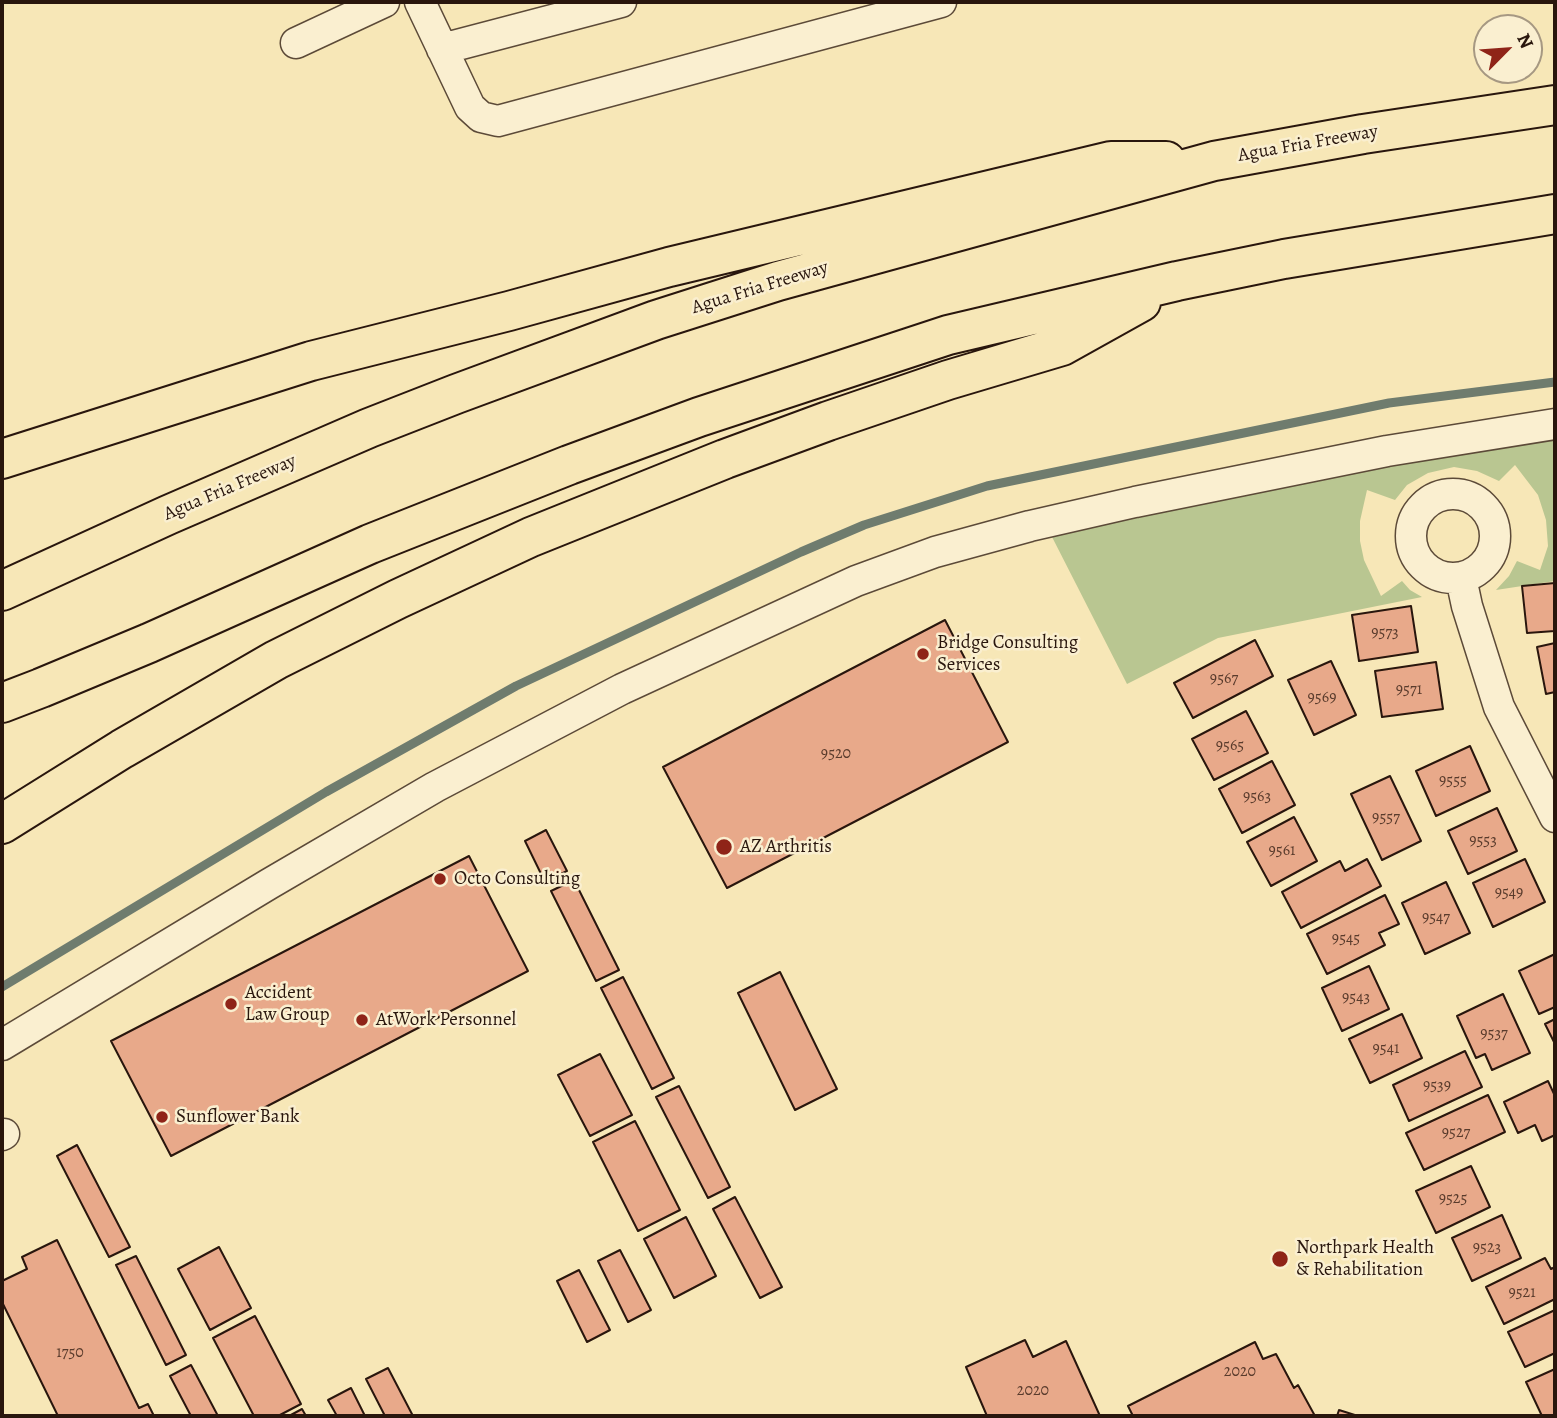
<!DOCTYPE html>
<html>
<head>
<meta charset="utf-8">
<style>
	body { margin:0 }
	#map { position:relative; width:1557px; height:1418px; overflow:hidden; background:#f7e7b7; font-family:Alegreya,serif }
	canvas { display:block }
	.frame { position:absolute; inset:0; border:4px solid #29160d; pointer-events:none }
	.north { position:absolute; left:1473px; top:14px; width:70px; height:70px; box-sizing:border-box; background:#faefd0; border:2px solid #a69882; border-radius:50%; rotate:65deg; font-size:19px; font-weight:700; line-height:28px; text-align:center; color:#29160d }
	.north::after { content:''; display:block; margin:auto; width:24px; height:32px; background:#8f2418; clip-path:polygon(50% 0,100% 100%,50% 72%,0 100%) }
</style>
</head>
<body>
<div id="map">
<canvas width="1557" height="1418"></canvas>
<div class="frame"></div>
<div class="north">N</div>
</div>
<script>
const context = document.querySelector('canvas').getContext('2d');
context.lineJoin = 'round';
function paint(path, color) { context.fillStyle = color; context.fill(path, 'evenodd'); }
const poly = rows => new Path2D(rows.map(r => 'M' + r).join(''));
function trace(path, color, width, dash) { context.strokeStyle = color; context.lineWidth = width; context.lineCap = dash ? 'butt' : 'round'; context.setLineDash(dash || []); context.stroke(path); }
function write(font, color, halo, rows, align = 'center') {
  context.font = font + ' Alegreya,serif'; context.lineWidth = 5; context.setLineDash([]); context.textBaseline = 'middle'; context.strokeStyle = halo; context.fillStyle = color; for (const [text, x, y, turn = 0] of rows) {
    context.save(); context.translate(x, y); context.rotate((+turn || 0) * Math.PI / 180); context.textAlign = isNaN(turn) ? turn : align; if (halo) context.strokeText(text, 0, 0); context.fillText(text, 0, 0); context.restore();
  }
}
paint(poly([
	[1555,436,1555,581,1496,590,1509,576,1517,561,1540,570,1548,546,1546,520,1538,495,1515,465,1499,481,1477,471,1454,467,1428,473,1407,485,1395,500,1367,490,1360,521,1360,541,1364,560,1381,596,1402,581,1410,590,1422,597,1218,638,1127,684,1050,533,1182,502]
]), '#b9c691');
trace(poly([
	[2,987,326,792,516,686,801,552,864,525,987,486,1389,403,1555,382]
]), '#6f7c6e', 9);
const building = poly([
	[1555,583,1555,631,1527,633,1522,586,1555,583],
	[1411,606,1418,652,1359,661,1352,615,1411,606],
	[945,620,1008,742,727,888,663,767,945,620],
	[1255,640,1273,676,1193,718,1174,683,1255,640],
	[1555,643,1555,692,1546,694,1537,647,1555,643],
	[1331,661,1356,715,1314,735,1288,680,1331,661],
	[1436,662,1443,709,1382,717,1375,671,1436,662],
	[1246,711,1268,753,1214,780,1192,739,1246,711],
	[1470,746,1490,791,1436,816,1416,771,1470,746],
	[1272,761,1295,805,1242,833,1219,789,1272,761],
	[1390,776,1421,841,1382,860,1351,794,1390,776],
	[1497,808,1517,851,1468,874,1448,831,1497,808],
	[1294,817,1317,861,1271,886,1247,842,1294,817],
	[546,830,567,871,545,882,525,841,546,830],
	[469,856,528,971,171,1156,111,1041,469,856],
	[1367,859,1381,886,1301,928,1282,892,1340,861,1345,871,1367,859],
	[1525,859,1545,902,1493,927,1473,883,1525,859],
	[574,880,619,970,596,981,551,891,574,880],
	[1446,882,1470,933,1425,954,1402,903,1446,882],
	[1385,895,1399,924,1379,933,1385,945,1327,974,1307,934,1385,895],
	[1555,954,1555,1007,1539,1014,1519,971,1555,954],
	[1369,966,1389,1009,1342,1031,1322,988,1369,966],
	[780,972,837,1089,795,1110,738,993,780,972],
	[623,977,674,1078,652,1089,601,988,623,977],
	[1503,994,1530,1053,1492,1070,1485,1054,1476,1058,1457,1016,1503,994],
	[1402,1014,1422,1058,1370,1083,1349,1039,1402,1014],
	[1555,1019,1555,1044,1545,1024,1555,1019],
	[1465,1051,1482,1087,1409,1121,1393,1085,1465,1051],
	[600,1054,632,1115,590,1136,558,1075,600,1054],
	[1548,1081,1555,1096,1555,1135,1542,1141,1535,1125,1518,1133,1504,1102,1548,1081],
	[679,1086,730,1187,708,1198,656,1097,679,1086],
	[1488,1095,1505,1132,1424,1170,1406,1133,1488,1095],
	[635,1121,680,1210,638,1231,593,1142,635,1121],
	[77,1145,130,1247,109,1257,57,1156,77,1145],
	[1471,1166,1490,1207,1436,1233,1416,1191,1471,1166],
	[735,1197,782,1287,760,1298,713,1209,735,1197],
	[1502,1215,1521,1258,1472,1281,1452,1238,1502,1215],
	[686,1217,716,1276,674,1298,644,1239,686,1217],
	[57,1240,139,1408,148,1404,154,1416,58,1416,2,1302,2,1281,27,1269,22,1257,57,1240],
	[219,1247,251,1308,210,1330,178,1269,219,1247],
	[620,1250,651,1310,628,1322,598,1261,620,1250],
	[136,1256,186,1355,166,1365,116,1265,136,1256],
	[1545,1258,1551,1269,1555,1267,1555,1299,1504,1324,1486,1287,1545,1258],
	[579,1270,610,1330,587,1342,557,1281,579,1270],
	[1555,1310,1555,1353,1525,1367,1508,1332,1555,1310],
	[255,1316,301,1404,278,1416,254,1416,213,1338,255,1316],
	[1025,1340,1033,1357,1066,1341,1100,1416,987,1416,966,1367,1025,1340],
	[1255,1342,1263,1359,1276,1354,1294,1388,1298,1385,1315,1416,1133,1416,1128,1406,1255,1342],
	[191,1365,218,1416,191,1416,170,1376,191,1365],
	[388,1368,413,1416,385,1416,366,1379,388,1368],
	[1555,1369,1555,1416,1542,1416,1526,1382,1555,1369],
	[351,1388,365,1416,337,1416,328,1400,351,1388],
	[302,1409,306,1416,289,1416,302,1409],
	[1339,1410,1358,1416,1337,1416,1339,1410]
]);
paint(building, '#e8a98a');
trace(building, '#29160d', 2);
const minor = poly([
	[420,2,470,107,481,117,498,121,941,2],
	[296,43,384,2],
	[442,49,621,2],
	'1411 536a42 42 0 1 1 84 0a42 42 0 1 1-84 0Z',
	[1461,578,1467,606,1499,707,1555,817],
	[2,1045,269,884,435,787,622,689,856,581,935,552,1030,526,1135,502,1387,451,1555,424],
	[2,1135,4,1134]
]);
const highway = poly([
	[2,459,311,361,509,311,669,267,1111,161,1166,161],
	[2,591,168,515,369,428,456,394,656,320,778,281,1214,161,1363,134,1555,105],
	[2,703,41,688,149,643,370,544,569,465,699,417,948,335,1177,281,1284,259,1555,214],
	[2,824,122,749,276,660,398,599,531,537,725,459,828,421,948,380,1062,346,1141,302]
]);
trace(minor, '#5c4a38', 33);
trace(highway, '#29160d', 42);
trace(minor, '#faefd0', 30);
trace(highway, '#f7e7b7', 38);
for (const [x, y, r, color] of [
	[923,654,7,"#8f2418"],
	[724,847,9,"#8f2418"],
	[440,879,7,"#8f2418"],
	[231,1004,7,"#8f2418"],
	[362,1020,7,"#8f2418"],
	[162,1117,7,"#8f2418"],
	[1280,1259,9,"#8f2418"]
]) { const dot = new Path2D(); dot.arc(x, y, r, 0, 2 * Math.PI); context.fillStyle = color; context.fill(dot); trace(dot, '#faefd0', 2.5); }
write('16px', '#593b2c', null, [
	["9573",1385,633],
	["9567",1224,679],
	["9571",1409,690],
	["9569",1322,698],
	["9565",1230,746],
	["9520",836,754],
	["9555",1453,781],
	["9563",1257,797],
	["9557",1386,818],
	["9553",1483,841],
	["9561",1282,851],
	["9549",1509,893],
	["9547",1436,918],
	["9545",1346,939],
	["9543",1356,998],
	["9537",1494,1034],
	["9541",1386,1049],
	["9539",1437,1086],
	["9527",1456,1133],
	["9525",1453,1199],
	["9523",1487,1248],
	["9521",1522,1293],
	["1750",70,1353],
	["2020",1240,1372],
	["2020",1033,1391]
]);
write('19px', '#29160d', '#faefd0', [
	["Agua Fria Freeway",1308,144,-10],
	["Agua Fria Freeway",760,288,-17],
	["Agua Fria Freeway",230,488,-23]
]);
write('19px', '#29160d', '#faefd0', [
	["Bridge Consulting",937,643],
	["Services",937,665],
	["AZ Arthritis",740,847],
	["Octo Consulting",454,879],
	["Accident",245,993],
	["Law Group",245,1015],
	["AtWork Personnel",376,1020],
	["Sunflower Bank",176,1117],
	["Northpark Health",1296,1248],
	["& Rehabilitation",1296,1270]
], 'left');
</script>
</body>
</html>
